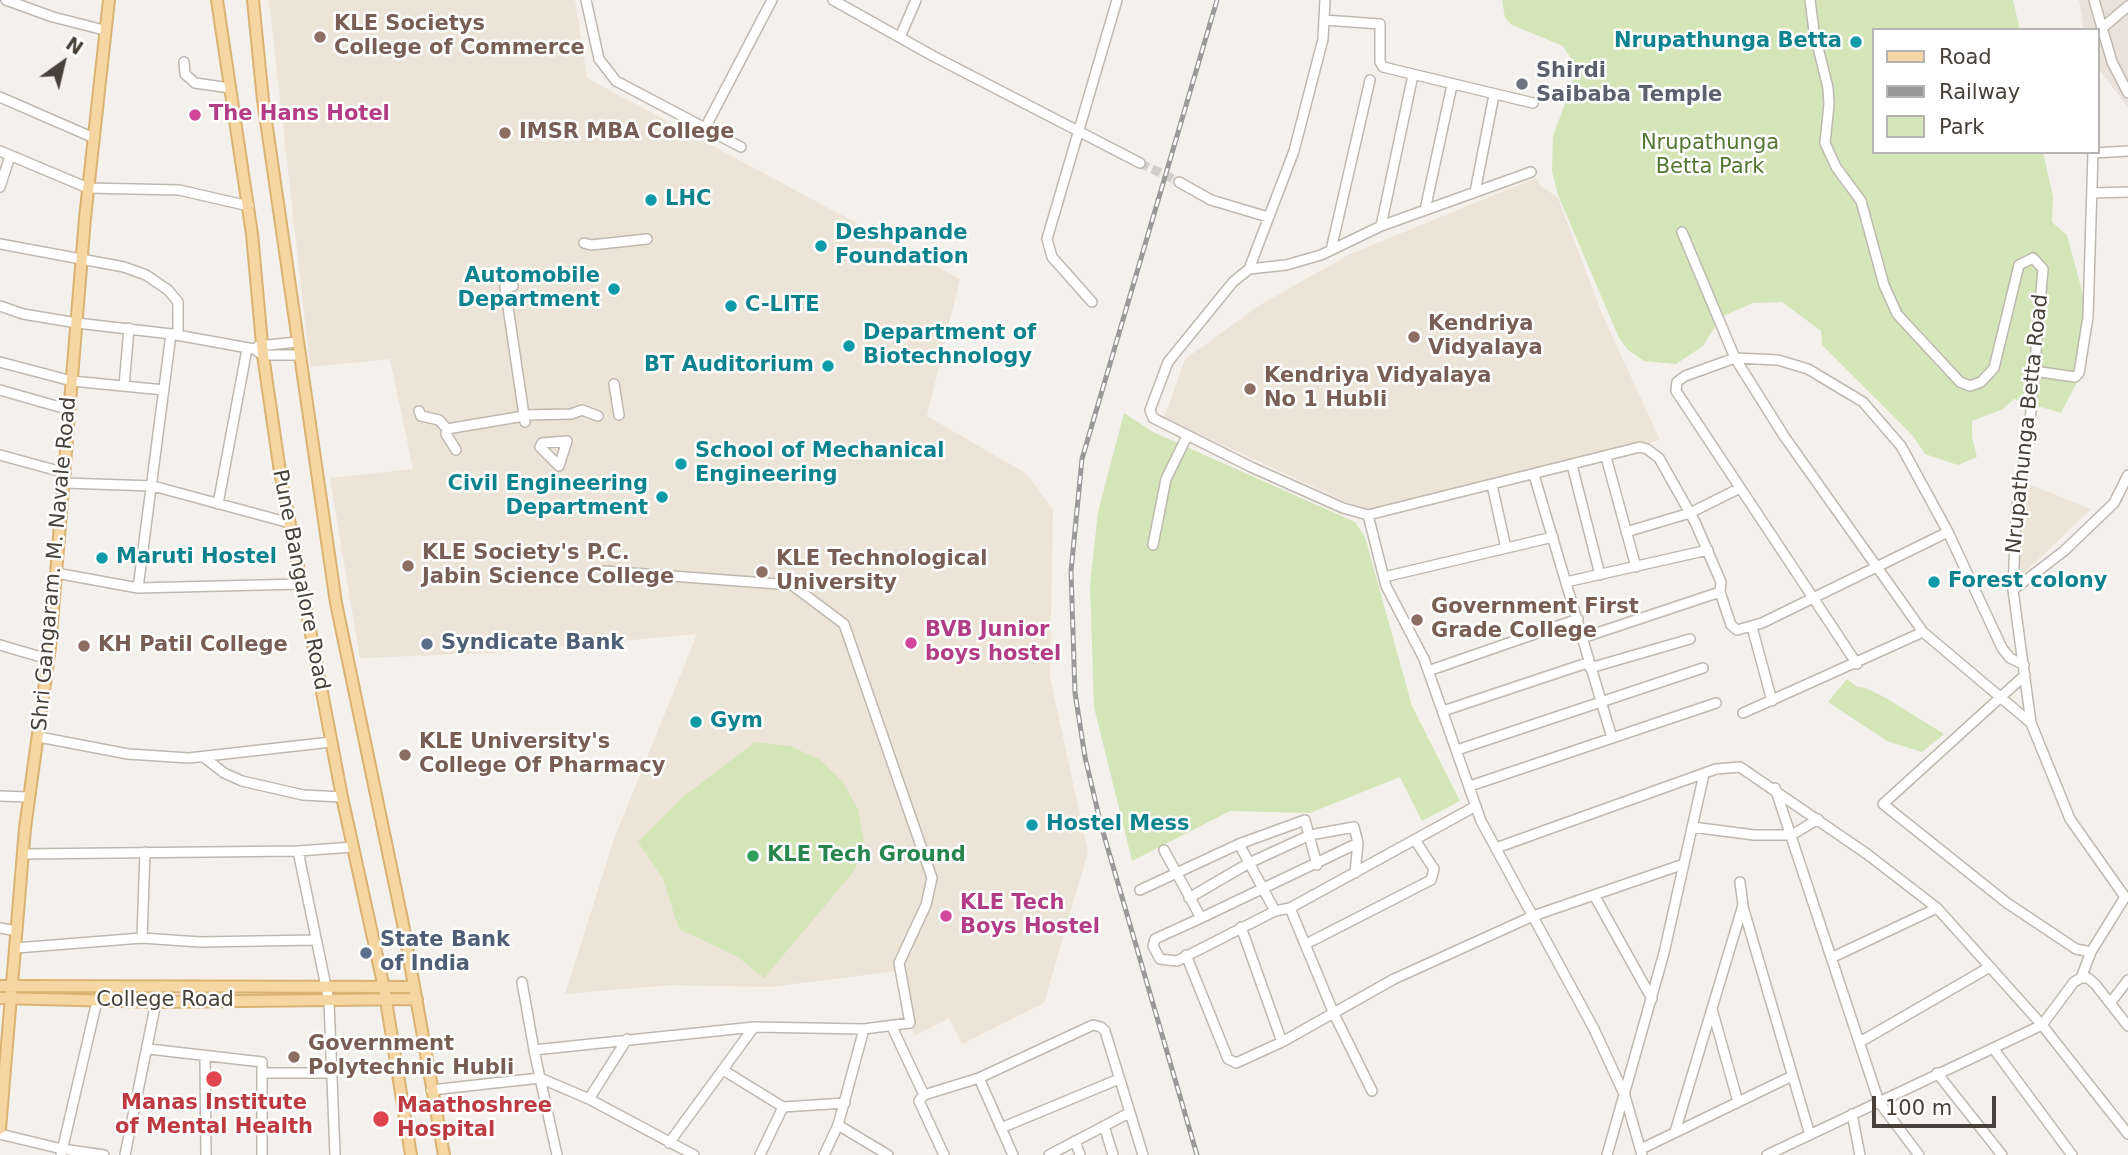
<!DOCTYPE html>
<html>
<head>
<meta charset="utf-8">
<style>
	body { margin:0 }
	#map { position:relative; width:2128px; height:1155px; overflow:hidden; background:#f4f1ec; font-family:"DejaVu Sans",sans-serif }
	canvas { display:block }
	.legend { position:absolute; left:1872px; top:28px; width:228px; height:126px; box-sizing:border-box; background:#fff; border:2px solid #b6b3b0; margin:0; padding:9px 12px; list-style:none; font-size:21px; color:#48413a }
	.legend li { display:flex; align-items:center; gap:14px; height:35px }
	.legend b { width:35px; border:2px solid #b6b3b0 }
	.north { position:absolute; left:28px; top:28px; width:70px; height:70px; -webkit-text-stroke:5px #fff; paint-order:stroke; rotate:34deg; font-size:19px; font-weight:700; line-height:28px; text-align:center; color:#48413a }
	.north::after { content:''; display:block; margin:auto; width:24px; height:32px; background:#48413a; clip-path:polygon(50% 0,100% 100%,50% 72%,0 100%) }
	.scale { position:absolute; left:1872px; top:1096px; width:124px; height:32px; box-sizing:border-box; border:4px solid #48413a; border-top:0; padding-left:9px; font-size:21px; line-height:24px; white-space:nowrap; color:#48413a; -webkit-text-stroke:5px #fff; paint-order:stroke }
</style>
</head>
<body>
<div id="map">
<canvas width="2128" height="1155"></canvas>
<ul class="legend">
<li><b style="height:9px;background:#f6d7a3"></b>Road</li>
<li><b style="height:9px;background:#999"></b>Railway</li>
<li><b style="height:19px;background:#d4e5b8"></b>Park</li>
</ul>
<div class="north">N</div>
<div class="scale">100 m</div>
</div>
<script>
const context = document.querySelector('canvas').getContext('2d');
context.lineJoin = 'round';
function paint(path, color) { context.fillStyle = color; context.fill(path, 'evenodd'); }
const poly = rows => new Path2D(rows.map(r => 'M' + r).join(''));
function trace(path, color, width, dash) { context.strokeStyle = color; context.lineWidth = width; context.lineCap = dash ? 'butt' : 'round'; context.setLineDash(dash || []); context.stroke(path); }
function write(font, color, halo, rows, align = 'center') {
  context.font = font + ' "DejaVu Sans",sans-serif'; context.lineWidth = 5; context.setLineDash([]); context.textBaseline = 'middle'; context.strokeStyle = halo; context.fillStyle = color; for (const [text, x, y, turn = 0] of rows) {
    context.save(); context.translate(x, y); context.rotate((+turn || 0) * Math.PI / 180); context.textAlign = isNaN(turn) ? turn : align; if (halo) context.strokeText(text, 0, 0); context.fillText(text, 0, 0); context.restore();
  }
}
paint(poly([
	[2079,0,2128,0,2128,107,2098,68,2098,30,2084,30]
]), '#e8e2da');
paint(poly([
	[269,0,575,0,587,78,960,279,927,416,1027,474,1053,510,1050,677,1088,852,1044,1003,962,1044,949,1018,914,1036,905,970,770,987,673,985,565,994,614,839,697,634,493,653,360,658,330,478,413,469,390,359,310,367],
	[1536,178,1541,186,1558,198,1603,316,1660,440,1366,511,1164,418,1185,359,1260,305,1350,254],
	[2026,483,2091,509,2022,575,2017,565]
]), '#ece4d7');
paint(poly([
	[1502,0,2013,0,2020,30,1874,30,1874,152,2043,152,2053,197,2052,222,2067,235,2089,317,2087,363,2061,413,2014,399,2003,409,1972,421,1972,437,1977,457,1958,465,1925,454,1913,436,1822,345,1821,331,1782,302,1753,303,1721,317,1703,346,1676,364,1644,361,1628,350,1619,338,1558,195,1552,171,1553,136,1572,85,1574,63,1563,46,1512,25,1505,18],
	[1124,413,1153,432,1355,522,1365,537,1412,706,1460,801,1422,821,1400,777,1310,813,1230,811,1132,861,1094,707,1090,585,1098,512],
	[1847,679,1857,687,1866,688,1886,698,1944,734,1922,752,1887,741,1828,702],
	[755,742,790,746,819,759,842,781,858,809,864,841,855,870,764,978,738,957,679,929,663,879,638,842,683,797]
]), '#d4e5b8');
trace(poly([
	[1140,163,1179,182]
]), '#d2cec8', 9, [9, 4.5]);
const minor = poly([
	[6,0,53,17,104,30],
	[586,0,599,59,616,81,741,147],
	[833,0,933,56,1140,163],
	[1325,0,1323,39,1294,151,1249,269,1233,282,1168,362,1150,410,1153,418,1251,467,1343,508,1368,515,1640,447,1647,449,1659,458,1695,522,1721,582,1720,592,1731,625,1737,630,1762,623,1948,532],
	[1810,0,1814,31,1828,88,1829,104,1825,143,1836,167,1861,201,1884,285,1897,314,1960,382,1970,386,1981,382,1994,368,2019,265,2033,258,2043,269,2030,421,2016,512,2013,590,2031,723,2070,819,2125,897,2091,952,2081,978],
	[2094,0,2112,62,2128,93],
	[1324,20,1380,24,1380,62,1383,67,1533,103],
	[2101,29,2128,6],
	[900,37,916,0],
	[184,62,185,74,195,83,230,88],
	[0,97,94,138],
	[704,130,772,0],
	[0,151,88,188,179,190,249,206],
	[2093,153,2128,151],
	[1179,182,1211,200,1268,217],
	[0,187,10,156],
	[1475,192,1494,95],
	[2093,193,2128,192],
	[1425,210,1452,85],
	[1381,226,1413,75],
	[1682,232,1735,358,1784,436,1923,632],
	[584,243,591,245,647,239],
	[0,244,124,267,146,275,168,290,178,302,178,335],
	[1331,250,1370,80],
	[1249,269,1286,265,1321,255,1381,226,1531,172],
	[513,286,505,287,525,422],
	[1092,302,1052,257,1047,239,1117,0],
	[0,306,23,314,77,323,171,334,254,349,263,355,298,355],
	[258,346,297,342],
	[0,362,72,381,164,390],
	[2034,371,2075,377,2079,373,2088,317,2093,152],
	[614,384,619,415],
	[124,386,129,328],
	[0,390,70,410],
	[419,411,421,416,439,420,447,429,524,416],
	[524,415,571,414,582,410,598,416],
	[447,429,446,434,456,450],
	[567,441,559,466,540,447,542,443,567,441],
	[0,455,66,473],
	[1606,457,1636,567],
	[1572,465,1600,575],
	[1534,475,1612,738],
	[65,483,153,486,290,523],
	[1492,485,1506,548],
	[218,504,247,349],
	[1368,515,1386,586,1424,659,1481,821,1594,1029,1625,1096,1642,1155],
	[1626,532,1690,513,1738,489],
	[1153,545,1166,479,1187,436],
	[605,571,792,585,844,624,932,878,926,905,899,963,910,1023,864,1029,754,1027,669,1143],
	[56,573,138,588,301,584],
	[1384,577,1553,537],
	[1566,582,1708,550],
	[138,588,171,334],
	[2013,590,2064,551,2114,503,2128,475],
	[1752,627,1772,701],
	[1582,638,1720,592],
	[0,645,48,659],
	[1857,664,1676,391,1677,382,1685,376,1735,358,1778,360,1808,369,1863,402,1901,446,1948,532,2002,648,2010,658,2024,665],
	[1590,668,1690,639],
	[1428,671,1578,619],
	[2025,675,1883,804,2007,903,2076,949,2091,952],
	[1443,711,1587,663],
	[1743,713,1923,632,2031,723],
	[39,737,128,754,189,758,331,742],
	[1457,750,1703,668],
	[205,758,224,773,242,781,303,795,342,797],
	[1470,786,1716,703],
	[1775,788,1879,1102,1919,1155],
	[0,796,28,797],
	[1692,827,1754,835,1792,835,1818,819],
	[1239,844,1305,820,1317,865],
	[1496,848,1716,769,1740,767,1867,854,1937,908,2042,1025,2128,1134],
	[1164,850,1201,918,1155,939,1153,946,1160,959,1177,961,1275,911],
	[298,851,329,1001,335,1155],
	[23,854,298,851,353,847],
	[1140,890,1239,844,1275,911,1290,908],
	[1594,895,1652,999],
	[1189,898,1249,863,1310,835,1354,827,1358,843],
	[1743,907,1810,1135],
	[1201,918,1358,843,1355,873],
	[1241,927,1282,1042],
	[0,928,17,931],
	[142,938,145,852],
	[1306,944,1431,880,1434,869,1415,840],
	[16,948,142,938,200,942,315,940],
	[1186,955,1228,1059,1236,1063,1282,1042,1394,979,1533,916,1684,864],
	[1833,957,1937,908],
	[522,982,534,1050,754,1027],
	[2111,1002,2128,980],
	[1712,1009,1738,1102],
	[892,1027,924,1095],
	[864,1029,838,1125,888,1155],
	[1860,1042,1988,968],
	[1993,1048,2072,1155],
	[149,1049,262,1062,262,1155],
	[534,1050,540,1078,589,1099,694,1155],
	[205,1058,206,1155],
	[723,1070,783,1107,760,1155],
	[264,1073,333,1073],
	[1937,1073,2002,1155],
	[979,1078,1093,1025,1101,1027,1105,1031,1143,1155],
	[431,1090,540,1078,557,1155],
	[1372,1091,1334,1014,1290,908,1476,806],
	[589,1099,627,1039],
	[783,1107,845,1103],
	[1852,1114,1860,1155],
	[1104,1126,1113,1155],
	[1001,1128,1119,1079],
	[1675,1132,1743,905,1740,882],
	[0,1134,62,1149,104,1155],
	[1075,1141,1080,1155],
	[1641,1149,1792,1076],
	[61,1155,97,1001],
	[125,1155,156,1002],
	[824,1155,838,1125],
	[944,1155,919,1101,924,1095,979,1078,1013,1155],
	[1049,1155,1129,1113],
	[1607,1155,1664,953,1704,774],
	[1767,1155,2042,1025,2074,982,2081,978,2088,978,2095,984,2128,1026]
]);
const major = poly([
	[217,0,252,234,263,355,280,472,342,797,384,988,411,1155],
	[253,0,263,100,336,603,403,924,444,1155],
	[0,986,414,987],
	[0,998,156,1002,417,999],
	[0,1129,25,828,50,647,85,218,109,0]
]);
trace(minor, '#bfb8af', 12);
trace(major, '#dab374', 14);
trace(minor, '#fff', 9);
trace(major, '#f6d7a3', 10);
const rail = poly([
	[1197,1155,1101,825,1085,757,1075,693,1071,571,1082,459,1217,0]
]);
trace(rail, '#999', 5);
trace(rail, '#fff', 2.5, [8]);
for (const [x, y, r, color] of [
	[320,37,7,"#8d6e63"],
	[1856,42,7,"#0f9aa8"],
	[1522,84,7,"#6b7280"],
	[195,115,7,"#d1479c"],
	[505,133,7,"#8d6e63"],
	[651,200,7,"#0f9aa8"],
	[821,246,7,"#0f9aa8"],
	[614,289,7,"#0f9aa8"],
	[731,306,7,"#0f9aa8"],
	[1414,337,7,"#8d6e63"],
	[849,346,7,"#0f9aa8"],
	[828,366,7,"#0f9aa8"],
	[1250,389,7,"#8d6e63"],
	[681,464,7,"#0f9aa8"],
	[662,497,7,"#0f9aa8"],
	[102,558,7,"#0f9aa8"],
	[408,566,7,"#8d6e63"],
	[762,572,7,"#8d6e63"],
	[1934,582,7,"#0f9aa8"],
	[1417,620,7,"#8d6e63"],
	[911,643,7,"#d1479c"],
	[427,644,7,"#5c6f8a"],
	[84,646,7,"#8d6e63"],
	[696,722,7,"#0f9aa8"],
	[405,755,7,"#8d6e63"],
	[1032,825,7,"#0f9aa8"],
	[753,856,7,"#2e9e5b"],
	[946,916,7,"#d1479c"],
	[366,953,7,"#5c6f8a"],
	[294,1057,7,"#8d6e63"],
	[214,1079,9,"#e0444e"],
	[381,1119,9,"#e0444e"]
]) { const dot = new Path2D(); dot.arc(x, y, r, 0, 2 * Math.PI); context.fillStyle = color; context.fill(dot); trace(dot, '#fff', 2.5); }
write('bold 21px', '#785e54', '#fff', [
	["KLE Societys",334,25],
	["College of Commerce",334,49],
	["IMSR MBA College",519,133],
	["Kendriya",1428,325],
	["Vidyalaya",1428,349],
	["Kendriya Vidyalaya",1264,377],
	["No 1 Hubli",1264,401],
	["KLE Society's P.C.",422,554],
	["Jabin Science College",422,578],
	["KLE Technological",776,560],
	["University",776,584],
	["Government First",1431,608],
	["Grade College",1431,632],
	["KH Patil College",98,646],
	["KLE University's",419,743],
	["College Of Pharmacy",419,767],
	["Government",308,1045],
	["Polytechnic Hubli",308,1069]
], 'left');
write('bold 21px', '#0d838f', '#fff', [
	["Nrupathunga Betta",1842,42,"right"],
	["LHC",665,200],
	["Deshpande",835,234],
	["Foundation",835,258],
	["Automobile",600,277,"right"],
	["Department",600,301,"right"],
	["C-LITE",745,306],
	["Department of",863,334],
	["Biotechnology",863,358],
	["BT Auditorium",814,366,"right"],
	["School of Mechanical",695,452],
	["Engineering",695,476],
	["Civil Engineering",648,485,"right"],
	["Department",648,509,"right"],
	["Maruti Hostel",116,558],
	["Forest colony",1948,582],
	["Gym",710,722],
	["Hostel Mess",1046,825]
], 'left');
write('bold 21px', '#5b616d', '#fff', [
	["Shirdi",1536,72],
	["Saibaba Temple",1536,96]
], 'left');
write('bold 21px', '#b23c85', '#fff', [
	["The Hans Hotel",209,115],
	["BVB Junior",925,631],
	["boys hostel",925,655],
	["KLE Tech",960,904],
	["Boys Hostel",960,928]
], 'left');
write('21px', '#517631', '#fff', [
	["Nrupathunga",1710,144],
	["Betta Park",1710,168]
]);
write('21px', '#48413a', '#fff', [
	["Nrupathunga Betta Road",2028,424,-84],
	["Shri Gangaram. M. Navale Road",55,564,-85],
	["Pune Bangalore Road",300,580,79],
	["College Road",165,1001]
]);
write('bold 21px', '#4e5e75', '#fff', [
	["Syndicate Bank",441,644],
	["State Bank",380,941],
	["of India",380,965]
], 'left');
write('bold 21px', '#27864d', '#fff', [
	["KLE Tech Ground",767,856]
], 'left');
write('bold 21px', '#be3a42', '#fff', [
	["Manas Institute",214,1104],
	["of Mental Health",214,1128],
	["Maathoshree",397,1107,"left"],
	["Hospital",397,1131,"left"]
]);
</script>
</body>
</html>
